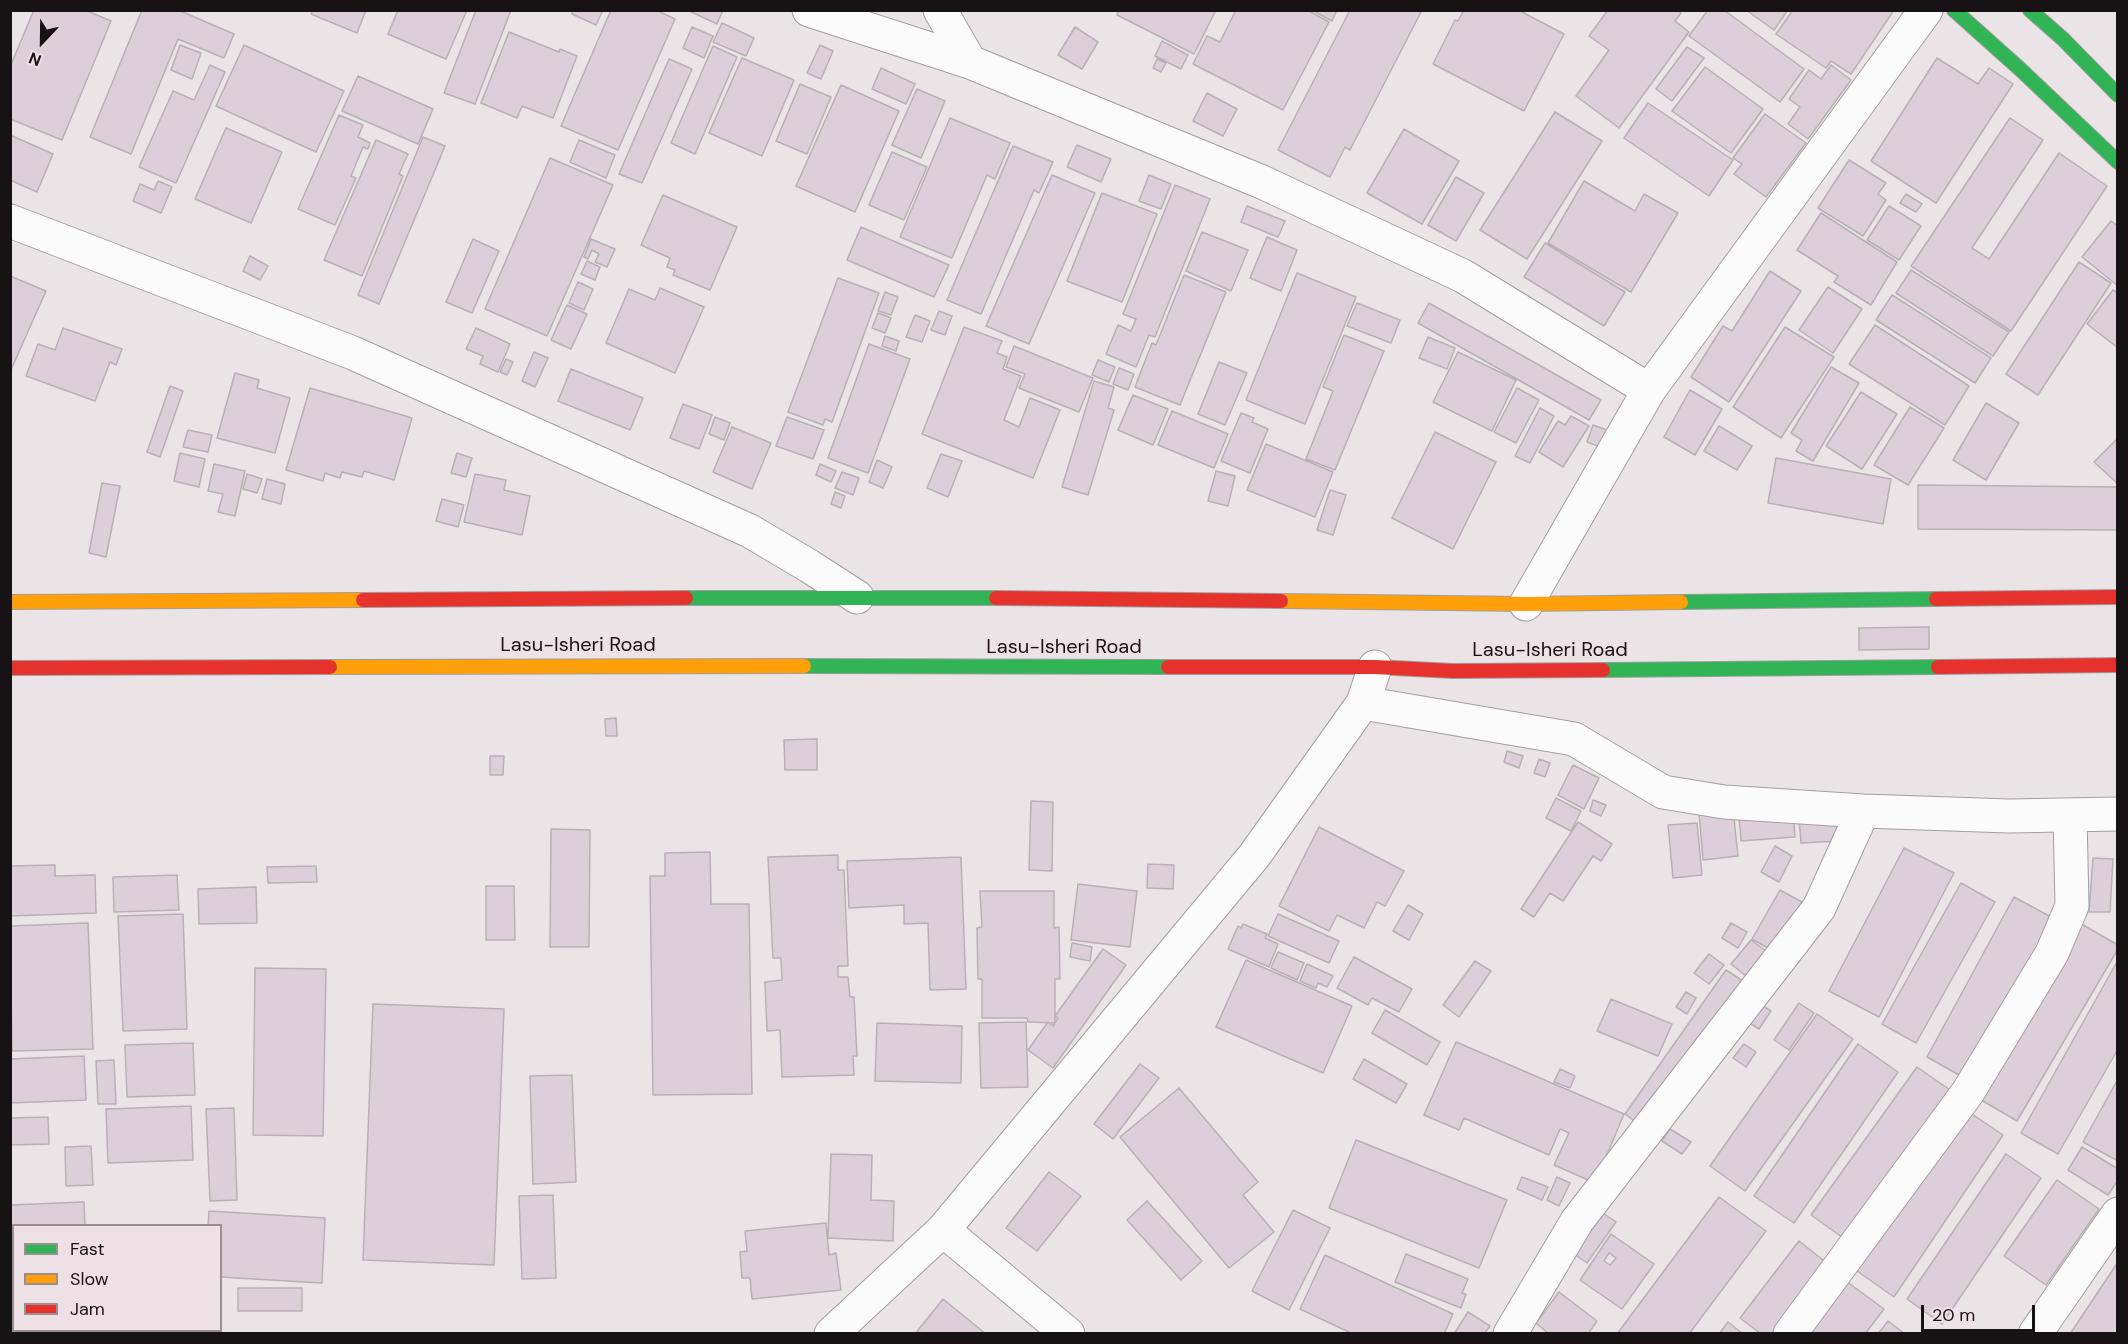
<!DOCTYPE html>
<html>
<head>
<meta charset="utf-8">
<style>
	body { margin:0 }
	#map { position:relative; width:2128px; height:1344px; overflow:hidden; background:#ebe4e7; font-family:"DM Sans",sans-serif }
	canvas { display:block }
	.frame { position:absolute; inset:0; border:12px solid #171315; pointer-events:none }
	.legend { position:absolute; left:12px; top:1224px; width:210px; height:108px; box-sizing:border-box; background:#eee1e6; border:2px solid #988f92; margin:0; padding:8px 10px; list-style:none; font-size:18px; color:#171315 }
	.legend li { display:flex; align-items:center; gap:12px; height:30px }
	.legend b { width:30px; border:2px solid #988f92 }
	.north { position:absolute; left:12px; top:12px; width:60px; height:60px; -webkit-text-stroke:4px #eee1e6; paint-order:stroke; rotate:202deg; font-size:16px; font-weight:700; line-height:24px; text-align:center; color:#171315 }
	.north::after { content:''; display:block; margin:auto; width:21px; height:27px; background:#171315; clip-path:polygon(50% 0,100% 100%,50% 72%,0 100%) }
	.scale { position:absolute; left:1921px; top:1305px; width:114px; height:27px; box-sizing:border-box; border:3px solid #171315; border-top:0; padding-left:8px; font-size:18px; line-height:21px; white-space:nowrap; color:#171315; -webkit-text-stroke:4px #eee1e6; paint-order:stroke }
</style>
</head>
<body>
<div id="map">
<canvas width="2128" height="1344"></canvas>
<div class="frame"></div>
<ul class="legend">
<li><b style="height:8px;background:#30b455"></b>Fast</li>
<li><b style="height:8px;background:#ff9f0a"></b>Slow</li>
<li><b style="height:8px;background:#e5322d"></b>Jam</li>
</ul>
<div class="north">N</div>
<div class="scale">20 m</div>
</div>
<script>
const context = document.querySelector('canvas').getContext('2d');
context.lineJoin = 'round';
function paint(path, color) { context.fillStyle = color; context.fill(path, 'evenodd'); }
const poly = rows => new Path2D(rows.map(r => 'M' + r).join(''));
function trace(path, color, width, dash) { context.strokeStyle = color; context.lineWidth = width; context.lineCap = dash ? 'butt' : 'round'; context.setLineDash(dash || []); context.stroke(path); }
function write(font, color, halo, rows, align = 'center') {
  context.font = font + ' "DM Sans",sans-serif'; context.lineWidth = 4.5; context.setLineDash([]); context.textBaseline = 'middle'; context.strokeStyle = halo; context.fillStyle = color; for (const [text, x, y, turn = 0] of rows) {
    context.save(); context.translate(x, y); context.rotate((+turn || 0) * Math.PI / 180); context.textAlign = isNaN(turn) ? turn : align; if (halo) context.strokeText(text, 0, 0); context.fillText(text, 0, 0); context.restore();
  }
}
const building = poly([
	[34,10,85,10,111,21,62,140,10,119,10,67,34,10],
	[142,10,178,10,234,34,224,58,178,39,131,154,90,137,142,10],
	[313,10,366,10,357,33,311,14,313,10],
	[398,10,467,10,446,59,388,34,398,10],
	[476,10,511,10,475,104,444,93,476,10],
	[573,10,603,10,596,25,572,14,573,10],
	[611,10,656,10,675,19,618,150,561,126,611,10],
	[687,10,723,10,717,24,687,10],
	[1119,10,1216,10,1194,54,1117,15,1119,10],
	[1236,10,1307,10,1329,22,1283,110,1193,64,1207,36,1220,42,1236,10],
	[1312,10,1337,10,1332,21,1312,10],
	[1350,10,1422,10,1350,150,1345,147,1330,177,1278,150,1350,10],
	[1464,10,1518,10,1564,34,1524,111,1433,64,1455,20,1458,21,1464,10],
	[1608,10,1677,10,1681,13,1675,21,1689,32,1619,128,1576,96,1609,50,1589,36,1608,10],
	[1708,10,1724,10,1804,69,1780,102,1689,36,1708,10],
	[1746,10,1788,10,1774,30,1746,10],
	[1793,10,1894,10,1851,74,1831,61,1826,68,1776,34,1793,10],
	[722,23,754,38,746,56,713,42,722,23],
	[692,27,713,36,704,58,683,48,692,27],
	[1075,27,1098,42,1082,69,1058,55,1075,27],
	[509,32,559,52,560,49,577,56,553,118,522,106,517,118,481,103,509,32],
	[1162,41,1188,55,1181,69,1155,56,1162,41],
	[180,45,201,53,192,79,171,70,180,45],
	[244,45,344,91,316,152,216,106,244,45],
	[820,45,833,51,821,79,807,73,820,45],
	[713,46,737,57,695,154,671,143,713,46],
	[1687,47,1704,58,1672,101,1656,89,1687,47],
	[742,58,794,80,762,156,709,133,742,58],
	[1937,58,1978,84,1989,68,2013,84,1936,203,1871,161,1937,58],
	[669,59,692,69,642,183,619,174,669,59],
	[1157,59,1166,63,1161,72,1153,68,1157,59],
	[210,65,225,72,176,183,139,167,173,91,194,100,210,65],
	[1831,65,1851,80,1808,139,1788,124,1800,107,1789,99,1809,70,1821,79,1831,65],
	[1705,67,1763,109,1731,153,1672,111,1705,67],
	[881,68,915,84,906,104,872,89,881,68],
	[358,76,433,109,418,144,342,111,358,76],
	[800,84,831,97,807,154,776,141,800,84],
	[841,85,899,111,855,212,796,186,841,85],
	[917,89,945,101,921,158,892,145,917,89],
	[1207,93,1237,109,1223,136,1193,121,1207,93],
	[1648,103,1733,160,1709,196,1624,138,1648,103],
	[1555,112,1602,141,1527,259,1480,230,1555,112],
	[1765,114,1806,143,1766,197,1734,174,1742,164,1733,158,1765,114],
	[339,115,363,125,358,137,370,143,368,149,363,147,351,176,356,178,335,225,298,209,339,115],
	[950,118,1010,143,995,179,987,175,952,258,900,237,950,118],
	[2010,118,2043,140,1972,248,1989,259,2059,153,2107,186,2011,331,1911,266,2010,118],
	[226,128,282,152,251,223,195,199,226,128],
	[1404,129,1459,161,1422,224,1367,193,1404,129],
	[10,135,53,154,37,192,10,180,10,135],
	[423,137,445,146,379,304,358,295,423,137],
	[376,140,408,154,399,174,403,176,362,276,324,260,376,140],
	[579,140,615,155,606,178,570,162,579,140],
	[1077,145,1111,159,1101,182,1067,167,1077,145],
	[1013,146,1053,162,1039,193,1034,190,981,314,947,300,1013,146],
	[892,152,927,167,904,220,869,205,892,152],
	[550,158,613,185,547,336,485,309,550,158],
	[1849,160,1886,183,1878,194,1886,200,1863,236,1818,208,1849,160],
	[1052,175,1095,193,1029,344,986,326,1052,175],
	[1149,175,1171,184,1161,209,1139,201,1149,175],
	[1456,177,1484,193,1456,241,1428,225,1456,177],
	[158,181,172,187,161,213,133,201,140,184,154,190,158,181],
	[1584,181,1635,211,1644,194,1678,213,1631,292,1548,243,1584,181],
	[1175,185,1210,199,1155,337,1149,335,1136,367,1106,354,1118,325,1131,331,1136,319,1123,314,1175,185],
	[1102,193,1157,214,1122,302,1067,281,1102,193],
	[1906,194,1922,204,1916,212,1900,203,1906,194],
	[663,195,737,227,710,290,673,275,675,270,667,267,670,258,641,245,663,195],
	[1247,206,1285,221,1278,237,1241,222,1247,206],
	[1889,206,1921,226,1899,260,1867,240,1889,206],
	[1821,213,1897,262,1871,305,1834,282,1838,276,1797,250,1821,213],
	[2111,221,2118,226,2118,286,2082,257,2111,221],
	[861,227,949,265,934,297,847,260,861,227],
	[1202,232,1248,250,1231,291,1186,271,1202,232],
	[1267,237,1297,250,1281,291,1250,278,1267,237],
	[473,239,499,251,472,313,446,302,473,239],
	[591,239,615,249,607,267,595,262,599,254,592,250,588,259,584,257,591,239],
	[1545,243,1625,292,1604,326,1524,277,1545,243],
	[250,256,268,266,260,280,243,271,250,256],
	[587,261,600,267,595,280,581,274,587,261],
	[2079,262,2111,283,2038,395,2006,374,2079,262],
	[1911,270,2009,332,1993,356,1896,293,1911,270],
	[1770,271,1801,291,1729,402,1691,377,1723,326,1732,331,1770,271],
	[1297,273,1356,297,1305,424,1246,400,1297,273],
	[1184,275,1226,292,1180,405,1135,387,1152,343,1156,345,1184,275],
	[10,276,46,291,10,372,10,276],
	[838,278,879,293,832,422,825,419,823,425,788,412,838,278],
	[578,282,593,289,584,310,569,303,578,282],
	[1828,287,1862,309,1833,353,1799,330,1828,287],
	[660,288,704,307,675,373,606,343,629,289,655,300,660,288],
	[2113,290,2118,293,2118,348,2087,324,2113,290],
	[885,292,898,297,891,315,878,311,885,292],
	[1892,295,1991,358,1975,383,1876,320,1892,295],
	[1357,303,1400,320,1391,343,1347,326,1357,303],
	[1429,303,1601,400,1589,420,1418,323,1429,303],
	[567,305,587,314,571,349,551,340,567,305],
	[939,311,952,316,945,335,931,330,939,311],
	[878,313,891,318,885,333,872,328,878,313],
	[915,315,930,321,922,342,906,337,915,315],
	[1875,325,1969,386,1945,425,1849,364,1875,325],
	[964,327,1002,341,997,353,1007,357,1003,369,1021,376,1004,420,1019,427,1030,398,1060,410,1033,478,922,434,964,327],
	[1785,327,1834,357,1781,438,1733,407,1785,327],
	[63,328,122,349,116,365,110,362,95,401,26,376,38,344,55,350,63,328],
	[476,328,510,344,498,372,480,364,483,356,466,349,476,328],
	[1344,335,1384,351,1335,470,1306,459,1333,391,1323,387,1344,335],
	[885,336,899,341,896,351,882,346,885,336],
	[1428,337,1455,348,1447,369,1419,358,1428,337],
	[869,344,910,359,868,473,828,458,869,344],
	[1014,346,1093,378,1079,412,1019,388,1025,374,1006,367,1014,346],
	[534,352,548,358,535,387,522,381,534,352],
	[1458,352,1516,380,1492,431,1433,402,1458,352],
	[506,359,513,362,507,375,500,372,506,359],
	[1098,360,1115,367,1109,382,1092,375,1098,360],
	[1219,362,1247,373,1225,425,1198,414,1219,362],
	[1831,367,1859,383,1813,461,1796,451,1802,440,1791,433,1831,367],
	[1119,368,1134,374,1128,390,1113,384,1119,368],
	[571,369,643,398,630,430,558,401,571,369],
	[235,373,259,380,257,388,290,398,275,453,217,438,235,373],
	[1094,381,1114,387,1108,408,1114,410,1088,495,1062,487,1094,381],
	[170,386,183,391,160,457,147,452,170,386],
	[310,388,412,418,394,480,364,471,362,477,342,472,340,478,325,473,323,481,286,470,310,388],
	[1517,388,1539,400,1516,443,1494,432,1517,388],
	[1690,390,1722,409,1695,455,1664,437,1690,390],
	[1861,392,1897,414,1862,469,1826,446,1861,392],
	[1133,395,1168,409,1153,445,1118,430,1133,395],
	[1986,403,2019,423,1986,480,1953,460,1986,403],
	[683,404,712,415,699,449,670,438,683,404],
	[1910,407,1944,428,1908,485,1874,465,1910,407],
	[1540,408,1554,416,1530,463,1515,456,1540,408],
	[1172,411,1228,434,1214,468,1158,445,1172,411],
	[1241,413,1254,418,1252,422,1268,429,1250,473,1221,461,1241,413],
	[1571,416,1589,426,1563,467,1539,452,1558,421,1565,425,1571,416],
	[715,417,730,423,724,440,709,434,715,417],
	[787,417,824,430,813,459,776,446,787,417],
	[1593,425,1610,431,1603,448,1587,442,1593,425],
	[1719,426,1752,446,1737,470,1704,451,1719,426],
	[732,427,771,443,752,489,713,472,732,427],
	[188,430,212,435,208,452,183,447,188,430],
	[1435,432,1496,462,1453,549,1392,518,1435,432],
	[2118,438,2118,484,2094,462,2118,438],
	[1266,444,1333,472,1315,517,1247,490,1266,444],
	[180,453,205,459,199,487,174,481,180,453],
	[457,453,472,458,466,477,451,473,457,453],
	[941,454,962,461,948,497,927,488,941,454],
	[1776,458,1891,479,1883,524,1768,503,1776,458],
	[877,460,892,467,883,488,869,482,877,460],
	[214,464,245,471,235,516,218,512,223,494,208,491,214,464],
	[820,464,836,471,831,482,816,475,820,464],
	[1216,471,1235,476,1228,506,1208,501,1216,471],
	[842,472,859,478,853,495,835,488,842,472],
	[247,474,262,479,257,493,243,489,247,474],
	[475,474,506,480,504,490,530,496,522,535,464,522,475,474],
	[267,479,285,484,281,504,262,499,267,479],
	[102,483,120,486,106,557,89,553,102,483],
	[1918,485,2118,487,2118,530,1918,529,1918,485],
	[1330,490,1346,495,1333,535,1317,530,1330,490],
	[835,492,845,496,841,508,831,504,835,492],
	[442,499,464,505,458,527,436,521,442,499],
	[1929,627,1929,649,1859,650,1859,628,1929,627],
	[616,718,617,736,606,736,605,719,616,718],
	[817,739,817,770,785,770,784,740,817,739],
	[1507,751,1523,756,1519,768,1504,762,1507,751],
	[490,756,504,756,503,775,490,775,490,756],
	[1539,759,1550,763,1545,777,1534,773,1539,759],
	[1573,765,1599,778,1584,809,1558,795,1573,765],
	[1556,798,1581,811,1571,831,1546,818,1556,798],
	[1593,800,1606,805,1601,816,1590,811,1593,800],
	[1031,801,1053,802,1052,871,1029,870,1031,801],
	[1733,809,1738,856,1703,860,1699,812,1733,809],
	[1793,812,1795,837,1741,841,1739,816,1793,812],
	[1837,816,1838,841,1801,843,1799,818,1837,816],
	[1578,822,1612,844,1601,861,1593,856,1563,901,1550,893,1534,917,1521,909,1578,822],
	[1697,823,1702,875,1673,878,1668,825,1697,823],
	[1319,827,1404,871,1385,906,1377,902,1364,928,1337,915,1329,931,1279,906,1319,827],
	[551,829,590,830,589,947,550,947,551,829],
	[1775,846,1792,856,1779,882,1761,872,1775,846],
	[1904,848,1954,873,1879,1017,1829,991,1904,848],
	[710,852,711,904,749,904,752,1094,653,1095,650,876,665,876,665,853,710,852],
	[838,855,838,870,844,870,848,966,838,966,838,977,848,977,850,997,854,997,857,1056,853,1056,854,1075,782,1077,780,1030,767,1031,765,982,782,980,781,958,773,958,768,857,838,855],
	[961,857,966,989,930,990,928,923,904,924,904,905,849,908,847,861,961,857],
	[2093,858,2113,859,2110,912,2089,912,2093,858],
	[1148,864,1174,865,1173,889,1147,888,1148,864],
	[55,865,55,876,95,875,96,913,10,916,10,866,55,865],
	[316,866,317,882,268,883,267,867,316,866],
	[177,875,179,910,114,912,113,877,177,875],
	[1961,883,1995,902,1916,1043,1882,1024,1961,883],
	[1078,884,1137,891,1130,947,1071,940,1078,884],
	[486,886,514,886,515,940,486,940,486,886],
	[256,887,257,923,199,924,198,889,256,887],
	[1780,890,1802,902,1773,951,1752,939,1780,890],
	[980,891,1054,891,1054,928,1059,927,1060,979,1055,979,1055,1023,1028,1022,1027,1018,982,1018,982,979,978,979,977,928,982,927,980,891],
	[2014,897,2053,918,1966,1079,1927,1057,2014,897],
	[1408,905,1423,914,1409,940,1393,931,1408,905],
	[183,914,187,1029,123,1031,118,916,183,914],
	[1278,914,1339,941,1329,963,1268,936,1278,914],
	[2078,922,2118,945,2118,949,2017,1121,1976,1097,2078,922],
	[88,923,93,1049,12,1051,10,926,88,923],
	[1731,923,1747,932,1738,948,1722,938,1731,923],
	[1243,924,1267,934,1265,938,1278,944,1269,967,1228,949,1238,926,1241,928,1243,924],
	[1751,940,1766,951,1746,976,1731,964,1751,940],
	[1072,943,1092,947,1090,961,1070,957,1072,943],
	[1103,949,1126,965,1053,1068,1028,1050,1048,1022,1053,1026,1058,1018,1055,1016,1103,949],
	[1278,952,1304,963,1297,980,1271,968,1278,952],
	[1709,954,1724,965,1709,984,1694,973,1709,954],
	[1354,957,1412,989,1399,1012,1372,998,1368,1005,1337,988,1354,957],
	[1246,960,1352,1006,1323,1073,1216,1027,1246,960],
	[2118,960,2118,1049,2058,1154,2021,1133,2118,960],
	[1475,961,1491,971,1459,1017,1443,1005,1475,961],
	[1307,964,1333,976,1327,987,1318,983,1316,988,1300,981,1307,964],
	[255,968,326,969,323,1136,253,1135,255,968],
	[1726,970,1743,981,1641,1126,1625,1114,1726,970],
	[1686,992,1696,998,1687,1014,1676,1007,1686,992],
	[1611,999,1672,1024,1658,1056,1597,1031,1611,999],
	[1757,1002,1771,1011,1759,1029,1745,1020,1757,1002],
	[1799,1003,1814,1013,1789,1050,1774,1040,1799,1003],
	[373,1004,504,1009,494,1265,363,1260,373,1004],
	[1385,1010,1440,1042,1427,1065,1372,1033,1385,1010],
	[1817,1014,1853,1039,1745,1191,1710,1166,1817,1014],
	[1026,1022,1028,1087,981,1088,979,1023,1026,1022],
	[877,1023,962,1026,961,1083,875,1081,877,1023],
	[1456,1042,1624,1114,1595,1183,1554,1165,1569,1133,1560,1129,1549,1155,1464,1118,1459,1130,1424,1115,1456,1042],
	[193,1043,195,1095,127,1097,125,1045,193,1043],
	[1744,1044,1756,1052,1746,1067,1733,1058,1744,1044],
	[1858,1044,1898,1072,1794,1223,1754,1196,1858,1044],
	[84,1056,86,1100,10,1103,10,1059,84,1056],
	[1364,1059,1407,1084,1396,1103,1353,1079,1364,1059],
	[114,1060,116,1104,98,1104,96,1061,114,1060],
	[1140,1064,1159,1078,1113,1139,1094,1124,1140,1064],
	[1917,1067,1953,1092,1846,1240,1811,1215,1917,1067],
	[1560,1069,1575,1076,1570,1088,1554,1082,1560,1069],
	[572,1075,576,1182,533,1184,530,1076,572,1075],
	[2118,1079,2118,1161,2083,1142,2118,1079],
	[1179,1088,1258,1182,1243,1195,1274,1232,1229,1268,1120,1137,1179,1088],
	[191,1106,193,1160,108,1163,106,1109,191,1106],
	[234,1108,237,1200,210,1201,206,1109,234,1108],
	[1966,1110,2003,1135,1894,1297,1857,1271,1966,1110],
	[48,1117,49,1144,10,1145,10,1118,48,1117],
	[1670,1129,1691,1142,1682,1154,1662,1141,1670,1129],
	[1356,1140,1507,1200,1479,1268,1329,1208,1356,1140],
	[91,1146,93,1185,66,1186,65,1147,91,1146],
	[2082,1147,2118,1169,2118,1180,2108,1195,2068,1170,2082,1147],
	[831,1154,872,1155,871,1200,894,1201,893,1241,828,1238,831,1154],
	[2006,1154,2041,1178,1942,1324,1907,1299,2006,1154],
	[1049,1172,1081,1196,1037,1251,1006,1228,1049,1172],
	[1522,1177,1548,1187,1542,1200,1517,1189,1522,1177],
	[1557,1177,1570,1183,1559,1206,1547,1200,1557,1177],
	[2057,1180,2099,1209,2046,1285,2004,1256,2057,1180],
	[553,1195,556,1278,522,1279,519,1196,553,1195],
	[1719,1197,1766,1231,1689,1334,1617,1334,1719,1197],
	[1147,1201,1202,1261,1181,1280,1127,1220,1147,1201],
	[84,1202,85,1226,14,1226,14,1280,10,1280,10,1205,84,1202],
	[1293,1210,1330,1228,1289,1310,1252,1291,1293,1210],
	[209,1211,325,1218,322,1283,220,1277,220,1226,208,1226,209,1211],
	[1603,1213,1616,1222,1587,1263,1574,1254,1603,1213],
	[826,1223,829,1255,836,1253,841,1290,752,1299,750,1278,742,1278,740,1252,747,1251,745,1231,826,1223],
	[1611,1234,1654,1264,1622,1309,1580,1280,1611,1234],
	[1609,1253,1616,1258,1610,1265,1604,1261,1609,1253],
	[1799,1241,1828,1264,1775,1334,1761,1334,1740,1318,1799,1241],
	[1406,1254,1468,1279,1462,1293,1466,1294,1461,1308,1395,1282,1406,1254],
	[1325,1255,1453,1314,1444,1334,1353,1334,1300,1309,1325,1255],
	[2118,1262,2118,1334,2070,1334,2118,1262],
	[1846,1281,1884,1309,1865,1334,1806,1334,1846,1281],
	[238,1288,302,1288,302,1311,238,1311,238,1288],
	[10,1289,14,1289,14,1308,10,1308,10,1289],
	[1559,1292,1597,1321,1588,1334,1549,1334,1536,1323,1559,1292],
	[943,1299,986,1334,915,1334,943,1299],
	[1468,1312,1490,1326,1484,1334,1454,1334,1468,1312],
	[1888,1321,1905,1334,1878,1334,1888,1321],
	[1728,1322,1743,1334,1719,1334,1728,1322]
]);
paint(building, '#ddcfda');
trace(building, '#b6b1b3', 1.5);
const street = poly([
	[809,10,970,62,1262,182,1463,276,1649,390],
	[940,10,970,62],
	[10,221,353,353,750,531,809,566,857,597],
	[1526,604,1649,390,1926,10],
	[1363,703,1574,739,1663,792,1724,802,1863,811,2009,816,2118,814],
	[943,1230,1068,1334],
	[831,1334,943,1230,1254,856,1363,703,1375,667],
	[1510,1334,1577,1221,1819,908,1863,811],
	[1790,1334,1968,1092,2052,953,2072,906,2070,815],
	[2035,1334,2118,1214]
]);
const fast = poly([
	[1954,10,2020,69,2118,162],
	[2030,10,2063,39,2118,95],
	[686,598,996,598],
	[1681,602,1936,599],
	[804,666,1168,667],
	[1603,670,1938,667]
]);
const slow = poly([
	[1281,601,1526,604,1681,602],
	[10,602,363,600],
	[330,667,804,666]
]);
const jam = poly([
	[996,598,1281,601],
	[1936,599,2118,597],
	[363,600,686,598],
	[1168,667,1375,667,1453,671,1603,670],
	[1938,667,2118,665],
	[10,668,330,667]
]);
trace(street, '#a29ea0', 35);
trace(fast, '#a29ea0', 16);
trace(slow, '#a29ea0', 16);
trace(jam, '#a29ea0', 16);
trace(street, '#fcfbfb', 33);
trace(fast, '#30b455', 14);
trace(slow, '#ff9f0a', 14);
trace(jam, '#e5322d', 14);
write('20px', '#171315', '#eee1e6', [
	["Lasu-Isheri Road",578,646],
	["Lasu-Isheri Road",1064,648],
	["Lasu-Isheri Road",1550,651]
]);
</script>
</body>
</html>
